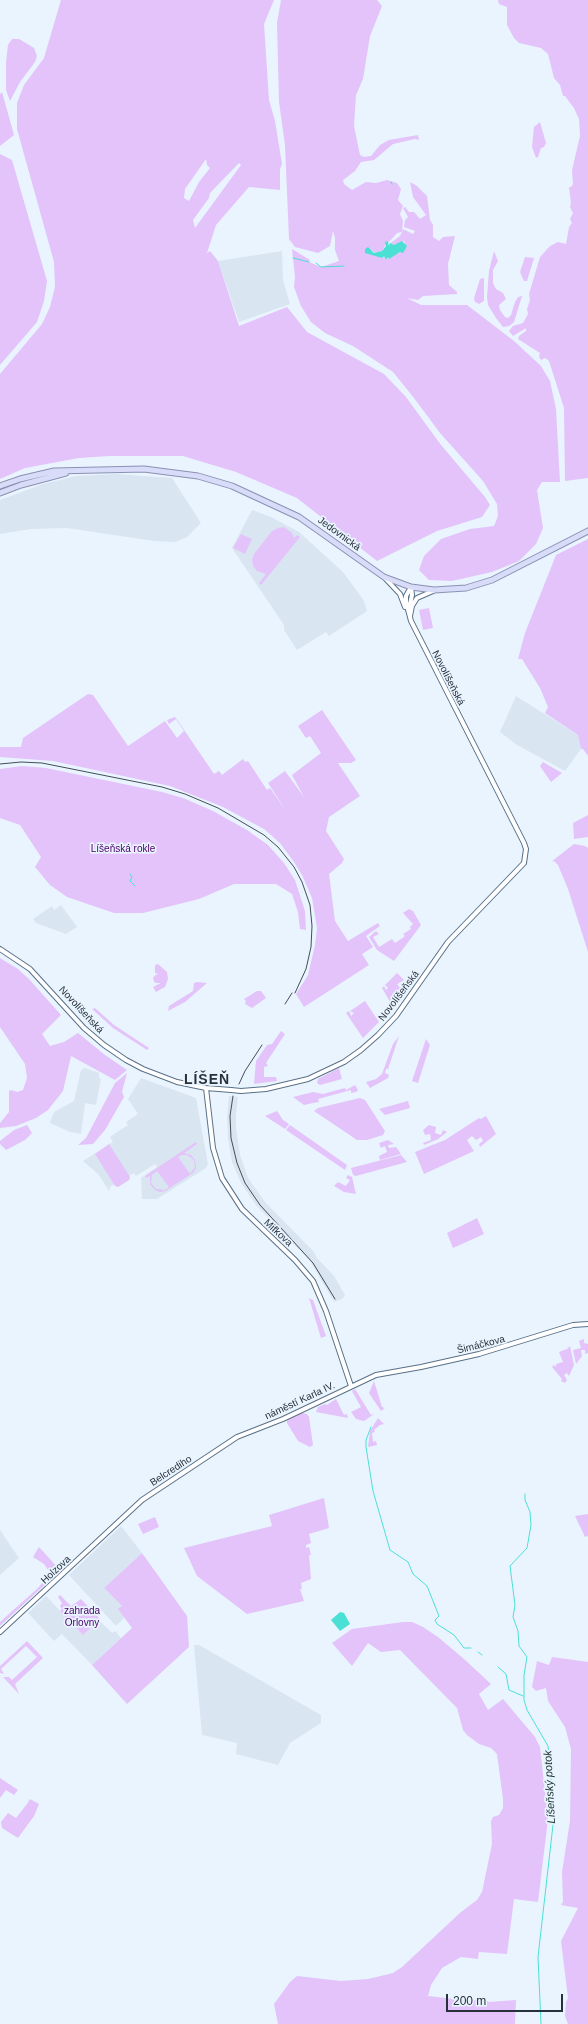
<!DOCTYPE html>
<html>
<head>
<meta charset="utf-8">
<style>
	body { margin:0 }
	#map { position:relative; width:588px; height:2024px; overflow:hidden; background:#e9f4ff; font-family:Helvetica,sans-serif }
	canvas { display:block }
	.scale { position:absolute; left:446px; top:1994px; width:117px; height:18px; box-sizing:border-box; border:2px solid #27313b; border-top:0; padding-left:5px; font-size:12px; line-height:14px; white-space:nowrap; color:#27313b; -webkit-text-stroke:3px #e9f4ff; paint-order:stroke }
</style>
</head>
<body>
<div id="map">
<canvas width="588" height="2024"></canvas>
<div class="scale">200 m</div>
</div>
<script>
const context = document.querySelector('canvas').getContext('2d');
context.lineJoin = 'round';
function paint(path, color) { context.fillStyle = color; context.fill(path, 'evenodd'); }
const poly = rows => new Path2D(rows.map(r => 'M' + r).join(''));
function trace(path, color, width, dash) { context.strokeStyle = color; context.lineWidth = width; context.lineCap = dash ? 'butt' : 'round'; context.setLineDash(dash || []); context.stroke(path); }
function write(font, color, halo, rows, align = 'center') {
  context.font = font + ' Helvetica,sans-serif'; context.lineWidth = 3.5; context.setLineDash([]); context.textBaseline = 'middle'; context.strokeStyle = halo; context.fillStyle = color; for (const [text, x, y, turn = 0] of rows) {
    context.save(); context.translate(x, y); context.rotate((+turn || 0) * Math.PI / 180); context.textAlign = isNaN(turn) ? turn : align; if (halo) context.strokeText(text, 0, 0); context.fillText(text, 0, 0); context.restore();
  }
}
paint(poly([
	[282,251,283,280,290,304,239,322,218,261],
	[116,474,172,478,201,523,187,537,175,542,154,541,67,528,31,529,0,534,0,500,43,484,76,476],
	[252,510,271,517,299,532,343,572,363,599,367,611,329,636,326,632,297,650,284,630,284,625,232,548],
	[516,696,578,735,581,749,565,771,517,745,500,732],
	[61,905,77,927,66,934,36,923,33,919,52,906,54,910],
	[85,1068,99,1073,99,1078,101,1079,96,1105,85,1103,81,1134,70,1132,50,1123,54,1112,74,1101,81,1070],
	[141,1078,196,1098,208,1164,206,1168,157,1199,142,1199,141,1178,157,1167,155,1164,136,1176,134,1173,130,1175,129,1180,118,1187,114,1184,110,1187,109,1191,98,1174,83,1161,113,1142,110,1137,128,1125,126,1122,138,1114,128,1099],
	[229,1096,238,1097,236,1115,236,1128,240,1155,248,1178,265,1202,314,1252,317,1258,334,1276,345,1295,342,1299,334,1302,310,1261,256,1205,241,1183,232,1162,228,1139,227,1117],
	[121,1526,142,1553,104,1588,122,1606,124,1618,116,1626,69,1575],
	[0,1530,19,1558,0,1575],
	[46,1596,83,1635,99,1620,112,1633,115,1631,121,1638,92,1665,62,1634,54,1641,28,1613],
	[194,1645,199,1645,321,1715,321,1723,290,1743,278,1765,236,1754,237,1743,202,1735]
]), '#dae5f2');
paint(poly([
	[61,0,274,0,264,24,269,100,275,121,282,164,280,169,280,190,249,187,216,225,207,253,210,251,218,261,239,326,287,307,307,332,384,374,406,397,441,445,485,497,490,505,482,517,437,531,377,561,297,498,236,472,183,456,109,456,79,458,25,468,0,479,0,374,42,324,50,307,55,287,54,262,17,129,17,103,24,85,44,58],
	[206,159,207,165,210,168,199,182,189,201,184,198,185,189],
	[239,163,241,165,195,228,193,220,209,198,210,193],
	[281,0,377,0,382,6,370,36,363,79,356,95,354,126,360,155,364,157,371,156,380,145,389,140,418,135,419,140,415,139,393,144,374,160,361,162,355,171,343,180,344,184,352,190,366,182,376,183,387,180,397,183,401,189,398,200,403,206,400,214,403,221,402,232,403,229,413,234,415,231,404,227,405,220,408,217,403,208,405,207,409,212,414,212,420,219,426,215,413,197,410,182,417,186,427,196,430,220,433,225,433,237,439,241,443,237,455,236,448,264,449,285,457,292,457,294,423,296,418,300,407,298,421,305,467,305,514,341,541,366,550,381,556,409,560,482,542,482,537,490,543,528,536,544,519,561,492,572,452,581,429,580,419,570,424,556,441,539,470,529,494,526,498,516,497,504,483,481,440,433,414,398,393,372,353,346,325,333,311,322,301,306,294,287,295,277,292,249,310,260,309,262,321,267,339,261,335,250,335,238,333,231,330,246,318,253,295,247,289,239,285,145,279,102,277,23],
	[402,232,400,236,388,245,391,244,394,245,404,241,406,247,403,251,388,257,386,260,384,256,382,258,370,253,370,249,375,253,382,251,388,241,389,242,397,233],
	[498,0,588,0,588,478,565,481,564,408,549,361,545,358,541,360,539,357,540,353,518,339,519,336,526,331,526,328,513,336,509,331,513,326,523,323,528,314,527,309,530,300,529,294,540,257,550,246,558,242,566,244,569,227,572,223,570,219,573,213,570,207,571,203,569,187,571,187,573,184,572,170,580,136,579,119,574,108,565,96,563,96,560,85,554,78,548,54,541,48,519,43,514,38,507,25,507,7,499,4],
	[12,39,19,39,34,48,37,56,35,62,20,82,10,101,6,90,6,62,8,45],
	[2,92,14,135,0,146,0,94],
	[540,122,546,143,544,147,541,148,538,157,536,158,532,147,534,127],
	[0,154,12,160,47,281,44,301,37,322,0,365],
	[494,251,498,261,493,270,493,283,496,289,503,293,506,299,499,305,500,310,505,317,508,318,511,315,515,302,518,297,522,296,514,322,509,326,503,327,496,318,488,305,487,297,489,271],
	[525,257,534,258,527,281,524,281,520,272],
	[484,278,484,301,479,304,475,302,474,298,480,279],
	[284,527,292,533,294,538,297,535,300,537,261,585,259,583,266,574,257,571,253,566,252,560,254,554,272,531,278,528],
	[241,534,252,539,245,554,233,548],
	[588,539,588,756,583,749,581,749,578,735,545,713,548,707,540,688,522,659,518,659,525,633,556,555],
	[429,608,433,628,423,630,419,610],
	[88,694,93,695,128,746,165,721,177,738,184,731,176,719,169,724,167,720,175,717,176,718,214,774,219,771,222,775,243,759,245,762,248,761,267,790,270,788,285,809,268,783,285,771,304,797,292,775,321,753,310,736,306,738,298,726,322,710,356,760,351,763,338,763,360,796,329,817,326,831,344,859,342,863,329,874,335,921,348,941,378,923,380,926,366,936,373,947,362,954,369,965,304,1007,296,994,308,975,315,945,317,928,312,898,302,875,294,862,280,843,264,829,223,807,170,786,53,761,0,757,0,747,21,747,23,738],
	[543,762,562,773,551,782,540,766],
	[22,766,46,768,162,792,183,798,213,811,247,830,268,845,284,863,295,880,305,911,306,930,300,929,298,912,292,894,276,884,234,884,199,899,143,913,114,913,67,897,50,885,35,867,41,857,20,825,0,818,0,769],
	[588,815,588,837,574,839,573,823],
	[574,844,585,846,588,848,588,952,568,889,558,865,554,861,551,862],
	[409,909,413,911,421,925,394,961,377,950,369,937,376,931,379,934,373,937,379,947,392,939,395,943,401,939,405,936,403,934,411,929,410,927,413,924,403,913],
	[0,958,18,969,29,979,61,1015,42,1034,50,1046,64,1042,78,1033,105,1055,127,1070,115,1080,71,1056,63,1091,48,1110,36,1118,16,1126,0,1128,0,1123,9,1112,9,1091,11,1090,17,1092,23,1090,27,1078,25,1064,0,1027],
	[158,964,167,972,168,979,165,987,156,992,153,987,161,983,155,983,153,979,154,976,158,974,155,973,155,965],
	[397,973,404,980,397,984,400,988,406,981,408,983,393,1007,382,988,384,986,386,990,388,988,385,985],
	[197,982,207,983,185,1002,168,1011,169,1006,193,991,194,983],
	[257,991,261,991,266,998,252,1008,245,1004,246,1001,244,999],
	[365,1001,379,1022,363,1038,346,1013,349,1011,351,1016,354,1013,350,1011],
	[95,1008,114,1025,149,1048,147,1050,113,1028,92,1009],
	[281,1031,285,1034,266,1063,268,1066,264,1067,264,1077,276,1077,277,1081,254,1084,256,1061,267,1045,272,1044],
	[399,1036,388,1069,386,1069,385,1073,389,1075,388,1078,370,1088,366,1082,376,1079,382,1074,393,1044],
	[426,1039,430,1045,418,1083,412,1081],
	[339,1068,342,1079,320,1085,317,1083,318,1079],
	[127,1073,122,1092,124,1097,105,1130,93,1144,78,1145,86,1138,115,1083],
	[355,1085,358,1090,356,1092,351,1093,351,1090,318,1099,319,1102,313,1103,304,1105,293,1097,313,1092,323,1094,345,1088,346,1090],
	[360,1098,365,1100,383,1128,385,1131,383,1135,367,1140,357,1140,314,1111,318,1108],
	[408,1101,410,1108,385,1115,379,1109],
	[277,1111,283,1120,289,1124,285,1129,265,1116],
	[486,1116,496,1134,480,1147,479,1144,483,1141,481,1137,476,1140,472,1136,467,1140,474,1151,424,1174,415,1152,445,1140,479,1118,481,1119],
	[27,1125,32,1133,25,1140,6,1150,0,1144,0,1141,14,1130],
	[290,1125,347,1165,345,1170,286,1130],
	[429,1125,436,1127,435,1133,441,1135,443,1130,447,1132,438,1139,424,1145,423,1143,431,1140,430,1134,425,1135,423,1130],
	[388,1140,394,1144,388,1145,389,1148,396,1147,401,1154,380,1160,379,1156,387,1152,385,1146,381,1148,379,1143],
	[196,1142,197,1144,184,1153,191,1155,195,1160,196,1168,193,1173,165,1191,160,1192,155,1190,150,1184,150,1176,146,1178,145,1176],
	[182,1155,187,1155,194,1160,195,1167,190,1174,178,1157],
	[157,1171,169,1187,165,1190,156,1189,151,1183,152,1175],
	[109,1144,130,1177,129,1180,118,1187,115,1186,95,1154],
	[401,1155,407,1162,356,1176,353,1175,351,1168],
	[348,1175,352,1177,356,1194,344,1192,334,1186,338,1182,346,1186,350,1180,346,1178],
	[477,1218,484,1234,453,1248,447,1233],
	[309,1298,313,1300,326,1336,321,1338],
	[584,1339,584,1343,588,1344,588,1353,585,1354,585,1350,581,1350,582,1356,576,1364,573,1350,581,1348,579,1341],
	[570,1346,574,1365,569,1376,567,1373,564,1375,567,1380,565,1383,561,1381,562,1379,552,1367,554,1365,556,1367,556,1364,563,1362,559,1352,567,1349],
	[374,1381,382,1407,385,1408,381,1411,369,1393],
	[355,1389,371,1415,374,1414,364,1421,356,1419,351,1412,361,1407,352,1391],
	[336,1399,344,1415,347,1414,348,1418,316,1412,318,1407,325,1404,327,1405],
	[302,1413,307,1414,309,1417,313,1445,310,1447,298,1441,287,1423,287,1420],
	[378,1418,384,1424,380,1425,374,1430,375,1432,372,1433,373,1442,376,1441,377,1445,368,1447,370,1431],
	[324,1498,329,1528,309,1534,311,1543,306,1545,306,1548,309,1547,311,1555,309,1555,311,1579,301,1583,302,1589,300,1589,304,1601,247,1614,197,1576,184,1548,272,1526,269,1515],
	[588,1514,588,1536,585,1537,575,1516],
	[155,1517,159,1527,143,1534,138,1524],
	[39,1547,60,1570,54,1575,52,1576,44,1564,33,1557],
	[142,1553,187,1616,189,1647,127,1704,92,1665,132,1628,118,1609,122,1606,104,1588],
	[47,1577,50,1578,49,1581,0,1626,0,1622,38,1588],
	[60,1595,71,1606,81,1599,100,1619,83,1635,60,1611,62,1609,60,1606,62,1603,58,1597],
	[403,1622,412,1622,423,1627,438,1637,464,1659,491,1684,479,1694,488,1710,503,1699,535,1737,540,1747,548,1819,538,1902,514,1899,507,1954,479,1952,478,1959,461,1957,442,1968,431,1985,428,1996,472,2001,481,1998,489,2002,516,2000,515,2024,278,2024,274,2004,290,1982,297,1976,341,1981,368,1979,393,1973,402,1967,461,1912,477,1900,482,1892,492,1844,491,1821,493,1817,499,1815,503,1808,503,1799,497,1754,491,1748,479,1744,467,1735,463,1730,457,1708,400,1650,381,1652,368,1643,352,1666,332,1643,352,1629],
	[27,1641,43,1658,15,1684,19,1694,3,1677,9,1677,12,1680,37,1657,26,1646,1,1669,4,1674,0,1673,0,1666],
	[552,1657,588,1662,588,2024,568,2024,565,2016,566,2002,568,1998,561,1941,578,1908,561,1905,563,1902,562,1872,570,1821,571,1749,565,1727,548,1701,546,1688,536,1691,532,1687,537,1661,549,1665],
	[0,1778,18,1790,14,1795,6,1790,0,1798],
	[23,1793,30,1799,39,1804,34,1816,18,1838,2,1828,1,1822,8,1813,16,1818,27,1804,30,1799]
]), '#e3c3fa');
paint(poly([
	[388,241,389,246,390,243,394,245,402,241,407,246,403,253,400,252,389,259,388,257,386,260,384,256,382,258,365,253,365,249,368,247,374,253,382,251,386,246,385,242],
	[340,1612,344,1613,350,1624,340,1631,331,1620]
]), '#4be0d4');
trace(poly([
	[391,182,392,184],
	[293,258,309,262],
	[316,263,321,267,344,266],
	[130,874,132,877,130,881,135,886],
	[371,1427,366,1440,366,1447,373,1491,390,1550,408,1562,413,1574,427,1586,439,1616,435,1620,437,1624,454,1635,464,1648,471,1648],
	[525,1494,525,1500,530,1512,531,1525,527,1548,510,1566,515,1605,513,1617,518,1631,519,1646,527,1657,524,1675,524,1700,527,1710,548,1746,554,1816,538,1957,541,2024],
	[478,1652,482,1655],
	[498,1667,506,1674,509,1690,523,1696]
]), '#4be0d4', 1);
const minor = poly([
	[384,577,400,594,405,607],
	[409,609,412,595,411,587],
	[410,616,412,606,417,598,433,591],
	[0,949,30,969,84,1028,104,1045,126,1060,143,1069,177,1082,206,1088,231,1090],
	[206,1088,213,1148,222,1178,242,1209,295,1260,313,1281,326,1311,351,1386],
	[241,1091,266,1089,308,1079,344,1062,361,1050,378,1035,396,1016,448,942,524,863,526,849,524,843,411,621,406,602,406,596,411,587],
	[0,1632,142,1500,237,1437,283,1419,376,1375,421,1367,479,1354,573,1325,588,1324]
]);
const major = poly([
	[0,486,20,479,54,471,144,469,198,476,232,486,299,517,384,577,411,587,434,590,466,588,492,580,588,531],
	[0,493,21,485,66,473]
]);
trace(minor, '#597087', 6);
trace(major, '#8a91b3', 7);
trace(minor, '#fff', 4);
trace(major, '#d9dcf8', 5);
trace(poly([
	[0,764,21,762,42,763,162,787,185,794,218,808,264,835,278,847,294,867,302,882,310,905,312,926,311,947,306,969,295,993],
	[285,1004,292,993],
	[239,1084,245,1071,262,1045],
	[233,1096,230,1116,231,1138,237,1163,245,1183,260,1205,313,1263,335,1299]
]), '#444e58', 1);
const minorBridge = poly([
	[231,1090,241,1091]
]);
trace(minorBridge, '#597087', 6, []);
trace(minorBridge, '#fff', 4);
write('10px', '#27313b', '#e9f4ff', [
	["Jedovnická",339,534,36],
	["Novolíšeňská",448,678,63],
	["Novolíšeňská",399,996,-53],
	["Novolíšeňská",81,1010,47],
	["Mifkova",278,1233,43],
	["Šimáčkova",481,1345,-14],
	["náměstí Karla IV.",300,1401,-25],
	["Belcrediho",171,1471,-33],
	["Holzova",56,1570,-43]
]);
write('10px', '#490168', '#e9f4ff', [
	["Líšeňská rokle",123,849],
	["zahrada",82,1611],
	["Orlovny",82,1623]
]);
write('italic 11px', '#213a37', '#e9f4ff', [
	["Líšeňský potok",550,1787,-93]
]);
context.letterSpacing = '1px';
write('bold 14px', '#27313b', '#e9f4ff', [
	["LÍŠEŇ",207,1080]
]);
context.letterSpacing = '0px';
</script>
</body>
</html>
